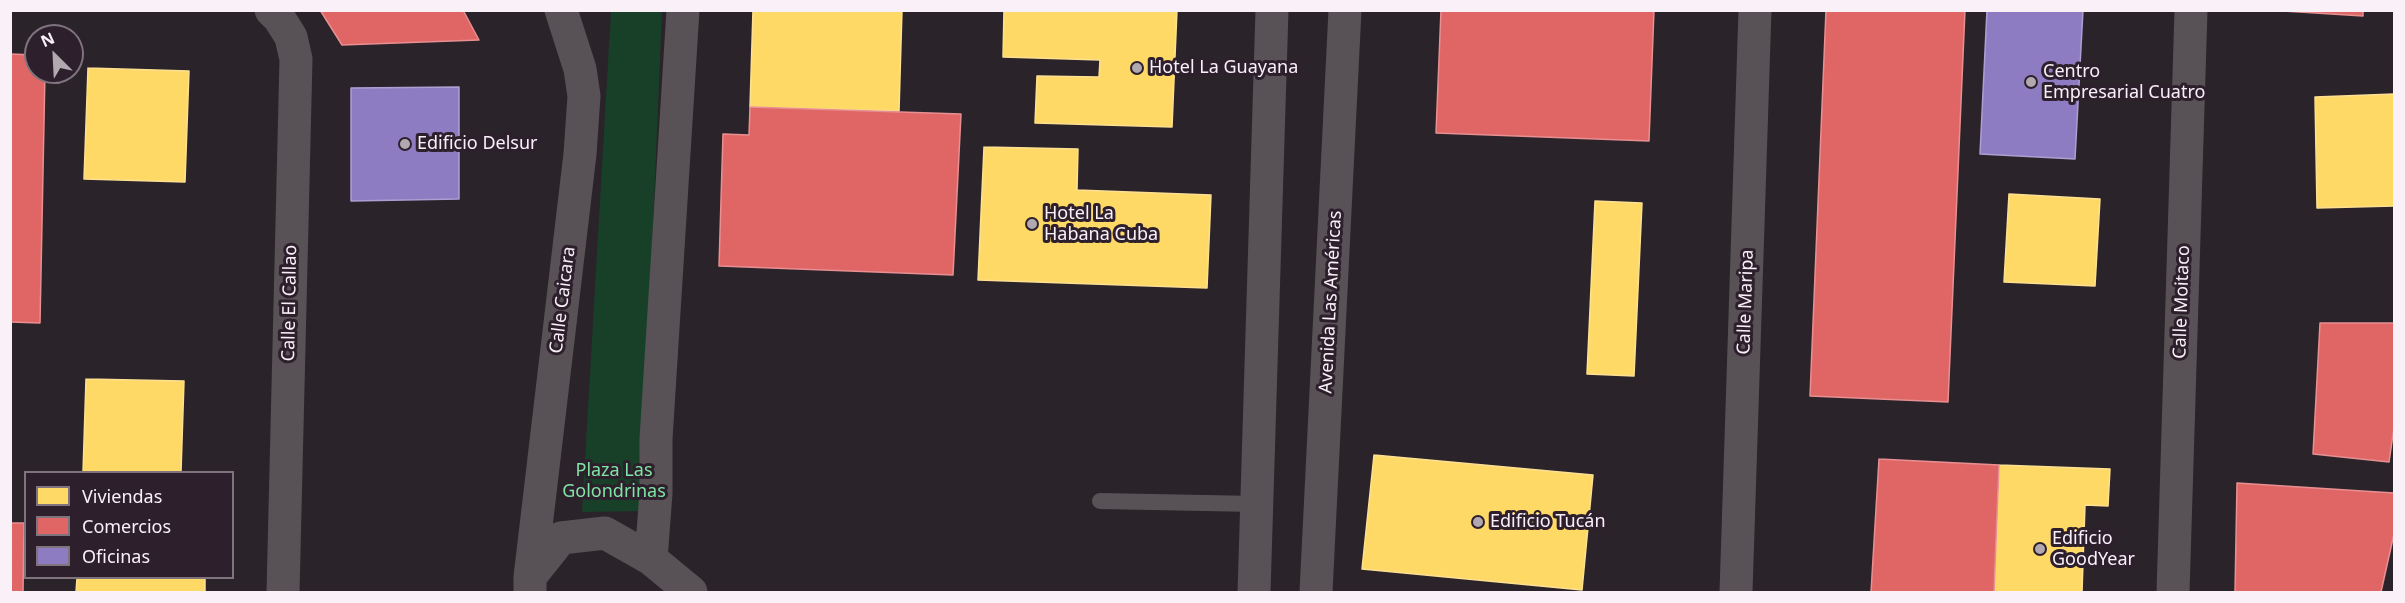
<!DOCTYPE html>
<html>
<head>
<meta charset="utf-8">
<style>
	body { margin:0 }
	#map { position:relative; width:2405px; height:603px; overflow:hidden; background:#2a2329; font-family:"Noto Sans",sans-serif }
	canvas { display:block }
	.frame { position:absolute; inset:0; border:12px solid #f9f0f8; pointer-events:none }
	.legend { position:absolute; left:24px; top:471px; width:210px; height:108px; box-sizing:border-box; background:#2d202c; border:2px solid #7f737e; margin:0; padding:8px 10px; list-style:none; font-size:18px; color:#f9f0f8 }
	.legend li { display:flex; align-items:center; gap:12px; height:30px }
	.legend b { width:30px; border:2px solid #7f737e }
	.north { position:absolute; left:24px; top:24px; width:60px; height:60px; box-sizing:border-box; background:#2d202c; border:2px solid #7f737e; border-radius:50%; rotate:336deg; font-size:16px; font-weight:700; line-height:24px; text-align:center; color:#f9f0f8 }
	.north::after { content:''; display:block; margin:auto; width:21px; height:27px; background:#b1a8b0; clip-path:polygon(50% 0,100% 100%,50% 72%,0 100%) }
</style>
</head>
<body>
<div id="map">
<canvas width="2405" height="603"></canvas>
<div class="frame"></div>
<ul class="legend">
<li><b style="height:16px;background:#ffd966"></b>Viviendas</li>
<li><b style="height:16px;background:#e06666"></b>Comercios</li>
<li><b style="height:16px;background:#8e7cc3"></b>Oficinas</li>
</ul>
<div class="north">N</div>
</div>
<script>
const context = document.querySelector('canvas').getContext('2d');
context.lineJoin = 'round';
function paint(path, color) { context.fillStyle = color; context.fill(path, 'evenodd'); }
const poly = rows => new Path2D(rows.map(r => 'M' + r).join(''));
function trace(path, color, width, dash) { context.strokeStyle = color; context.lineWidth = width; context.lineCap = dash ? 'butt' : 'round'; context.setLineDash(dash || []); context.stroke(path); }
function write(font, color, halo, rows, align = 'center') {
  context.font = font + ' "Noto Sans",sans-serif'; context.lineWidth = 6; context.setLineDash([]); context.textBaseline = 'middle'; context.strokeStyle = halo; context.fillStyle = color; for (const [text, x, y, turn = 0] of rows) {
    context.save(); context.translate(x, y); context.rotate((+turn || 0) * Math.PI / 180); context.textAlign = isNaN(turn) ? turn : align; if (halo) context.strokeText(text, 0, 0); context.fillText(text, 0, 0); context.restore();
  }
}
paint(poly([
	[611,11,662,11,643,466,645,511,582,512]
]), '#184029');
const homes = poly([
	[753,10,902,10,899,111,750,107,753,10],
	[1004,10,1177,10,1172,127,1035,123,1037,76,1099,77,1100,60,1003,57,1004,10],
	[88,68,189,71,185,182,84,179,88,68],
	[2394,94,2394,206,2317,208,2315,97,2394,94],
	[984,147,1078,149,1077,190,1211,195,1207,288,978,280,984,147],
	[2009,194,2100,199,2095,286,2004,282,2009,194],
	[1595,201,1642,203,1634,376,1587,374,1595,201],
	[86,379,184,381,181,472,83,472,86,379],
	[1374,455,1593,475,1582,590,1362,569,1374,455],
	[1999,465,2110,469,2108,506,2085,505,2082,592,1994,592,1999,465],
	[77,578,205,578,205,592,76,592,77,578]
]);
paint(homes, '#ffd966');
trace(homes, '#fde092', 1.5);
const shops = poly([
	[320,10,463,10,479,40,342,45,320,10],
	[1441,10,1654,10,1649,141,1436,133,1441,10],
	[1826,10,1965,10,1948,402,1810,396,1826,10],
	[2267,10,2363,10,2363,16,2267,10],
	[10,54,36,55,36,72,45,72,40,323,10,322,10,54],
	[750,107,961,114,953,275,719,266,723,134,749,135,750,107],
	[2320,323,2394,323,2394,428,2389,462,2313,454,2320,323],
	[1879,459,1999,465,1994,592,1871,592,1879,459],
	[2237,483,2394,493,2394,534,2381,592,2235,592,2237,483],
	[10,523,24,523,23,592,10,592,10,523]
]);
paint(shops, '#e06666');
trace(shops, '#e88f92', 1.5);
const offices = poly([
	[1987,10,2083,10,2075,159,1980,154,1987,10],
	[459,87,459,199,351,201,351,88,459,87]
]);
paint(offices, '#8e7cc3');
trace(offices, '#ae9fd3', 1.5);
trace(poly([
	[1100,501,1257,504]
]), '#585256', 16);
trace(poly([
	[271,10,279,18,291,37,296,59,283,592],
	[683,10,656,439,656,493,651,559,691,592],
	[530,577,561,538,605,533,651,559],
	[530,592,530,577,580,154,584,96,580,69,561,10],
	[1736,592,1755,10],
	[2173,592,2191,10]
]), '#585256', 33);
trace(poly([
	[1254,592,1272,10],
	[1316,592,1345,10]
]), '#585256', 33);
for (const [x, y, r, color] of [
	[1137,68,6,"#b1a8b0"],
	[2031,82,6,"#b1a8b0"],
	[405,144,6,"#b1a8b0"],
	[1032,224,6,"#b1a8b0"],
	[1478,522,6,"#b1a8b0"],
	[2040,549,6,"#b1a8b0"]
]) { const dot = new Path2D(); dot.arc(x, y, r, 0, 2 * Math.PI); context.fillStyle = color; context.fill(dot); trace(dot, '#2d202c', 2); }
write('18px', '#f9f0f8', '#2d202c', [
	["Hotel La Guayana",1149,68],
	["Centro",2043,72],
	["Empresarial Cuatro",2043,93],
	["Edificio Delsur",417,144],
	["Hotel La",1044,214],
	["Habana Cuba",1044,235],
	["Edificio Tucán",1490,522],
	["Edificio",2052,539],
	["GoodYear",2052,560]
], 'left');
write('18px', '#f9f0f8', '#2d202c', [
	["Calle Caicara",563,300,-83],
	["Avenida Las Américas",1331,302,-87],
	["Calle Maripa",1746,302,-88],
	["Calle Moitaco",2182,302,-88],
	["Calle El Callao",290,303,-89]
]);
write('18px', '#7fe5a4', '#2d202c', [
	["Plaza Las",614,471],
	["Golondrinas",614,492]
]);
</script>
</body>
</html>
